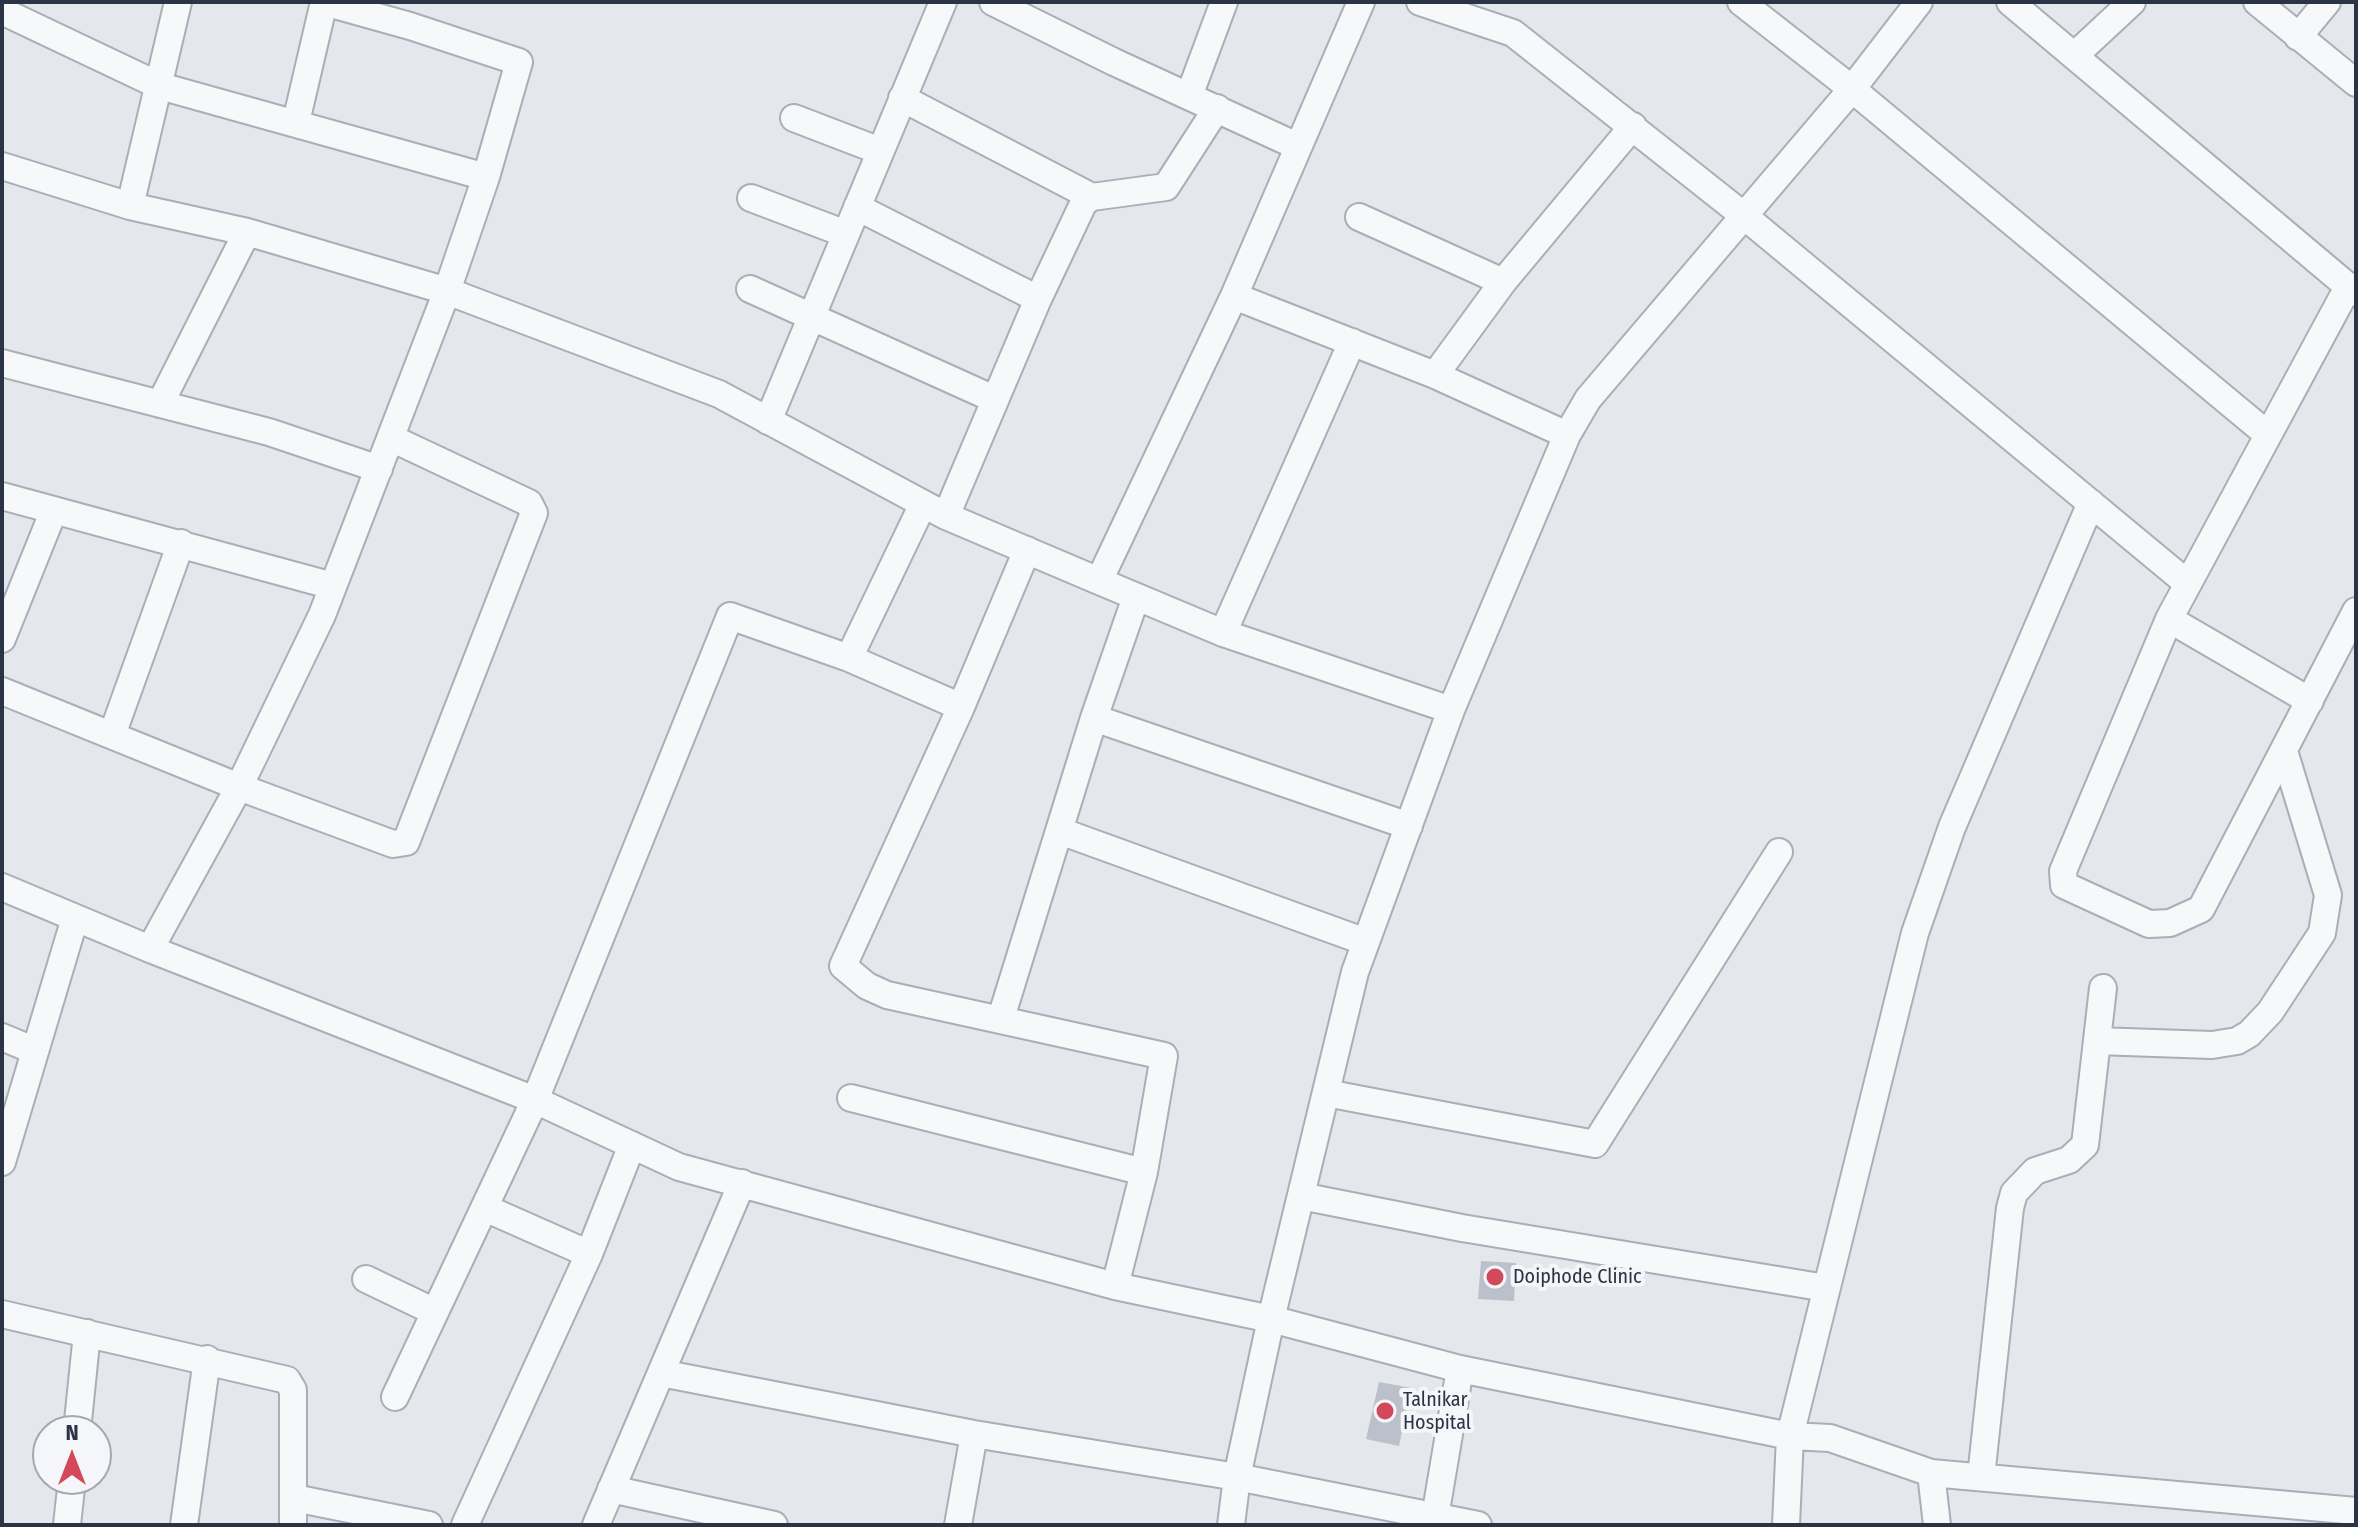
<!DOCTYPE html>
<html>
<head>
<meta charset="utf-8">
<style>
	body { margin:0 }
	#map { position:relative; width:2358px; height:1527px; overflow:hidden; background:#e4e7ec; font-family:"Fira Sans Condensed",sans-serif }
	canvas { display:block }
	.frame { position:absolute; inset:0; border:4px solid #2b3445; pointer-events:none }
	.north { position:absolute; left:32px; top:1415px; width:80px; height:80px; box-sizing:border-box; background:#f4f6f9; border:2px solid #a4a8b1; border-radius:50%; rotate:0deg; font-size:22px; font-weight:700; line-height:32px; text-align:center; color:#2b3445 }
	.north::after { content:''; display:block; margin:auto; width:28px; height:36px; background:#d1495b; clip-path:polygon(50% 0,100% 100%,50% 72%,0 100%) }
</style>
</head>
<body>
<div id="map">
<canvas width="2358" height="1527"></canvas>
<div class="frame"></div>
<div class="north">N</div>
</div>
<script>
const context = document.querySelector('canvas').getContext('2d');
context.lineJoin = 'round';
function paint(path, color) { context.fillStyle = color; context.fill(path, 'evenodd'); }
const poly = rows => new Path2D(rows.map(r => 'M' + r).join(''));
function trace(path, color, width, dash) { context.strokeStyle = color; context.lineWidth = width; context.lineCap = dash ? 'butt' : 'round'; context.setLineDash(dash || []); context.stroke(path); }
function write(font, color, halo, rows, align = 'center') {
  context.font = font + ' "Fira Sans Condensed",sans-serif'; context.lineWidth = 8; context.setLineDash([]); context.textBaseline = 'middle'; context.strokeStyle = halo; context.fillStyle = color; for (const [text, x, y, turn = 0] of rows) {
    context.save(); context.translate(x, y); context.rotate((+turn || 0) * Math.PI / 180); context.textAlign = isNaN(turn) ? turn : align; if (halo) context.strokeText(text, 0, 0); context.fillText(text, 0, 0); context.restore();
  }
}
paint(poly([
	[1481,1261,1516,1263,1514,1301,1478,1299],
	[1379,1382,1411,1388,1399,1446,1366,1439]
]), '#bbc0ca');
const minor = poly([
	[993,2,1114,62,1297,146],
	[1420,2,1513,33,1743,215,2187,583],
	[1741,2,1852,89,2267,434],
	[2010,2,2356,293],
	[2257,2,2356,83],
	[2,11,160,86,486,177],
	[2298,37,2327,2],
	[2074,56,2132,2],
	[1189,96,1224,2],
	[902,98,1092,197],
	[794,118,880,151],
	[296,122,324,2],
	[2,166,130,206,247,232,447,291,486,177,519,62,410,26,324,2],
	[751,198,846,234],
	[130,206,178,2],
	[857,207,1038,299],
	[1359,217,1503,282],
	[2348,287,2169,619,2063,871,2064,885,2149,924,2170,923,2201,909,2356,611],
	[750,289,994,399],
	[1234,296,1435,375,1567,435],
	[2,363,269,432,379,469],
	[1435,375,1503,282,1633,126],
	[160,404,247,232],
	[768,421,943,2],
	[2,496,333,586],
	[946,516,1038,299,1084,202,1092,197,1166,187,1217,108],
	[1027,550,961,707,843,966,867,986,887,995,1164,1056,1144,1172,1115,1286],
	[1099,581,1223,633,1451,710,1355,972,1271,1319,1237,1477,1231,1525],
	[2169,619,2310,701],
	[1223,633,1352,342],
	[2,639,54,510],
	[849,658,923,504],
	[2,691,239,787,393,844,406,842,534,513,529,503,391,438],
	[1451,710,1567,435,1588,399,1852,89,1919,2],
	[1094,718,1409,826],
	[112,735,181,543],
	[1060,831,1366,942],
	[2,887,150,949,535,1100,679,1167,1115,1286,1271,1319,1460,1369,1790,1436,1830,1438,1931,1473,2356,1511],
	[150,949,239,787,322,615,447,291,719,394,946,516,1099,581,1234,296,1361,2],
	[1001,1018,1094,718,1136,597],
	[2,1037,33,1050],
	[2097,1041,2212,1045,2237,1041,2249,1034,2270,1012,2322,933,2328,895,2284,751],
	[1326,1093,1595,1144,1779,852],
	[851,1098,1144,1172],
	[2,1162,75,918],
	[1301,1196,1462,1228,1826,1288],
	[485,1208,589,1254],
	[366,1279,435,1312],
	[2,1314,287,1380,293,1390,293,1525],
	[661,1373,974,1434,1237,1477,1478,1525],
	[395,1397,535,1100,730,616,849,658,961,707],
	[77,1431,87,1333],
	[1931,1473,1937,1525],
	[1981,1477,2010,1208,2014,1193,2035,1171,2069,1160,2085,1145,2103,988],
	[611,1489,774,1525],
	[294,1498,429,1525],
	[1435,1517,1460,1369],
	[67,1525,72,1479],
	[184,1525,207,1359],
	[465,1525,589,1254,632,1145],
	[596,1525,742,1183],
	[958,1525,974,1434],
	[1786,1525,1790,1436,1915,933,1952,827,2091,503]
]);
trace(minor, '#a9aeb7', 30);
trace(minor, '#f7f8fa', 26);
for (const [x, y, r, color] of [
	[1495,1277,10,"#d1495b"],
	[1385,1411,10,"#d1495b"]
]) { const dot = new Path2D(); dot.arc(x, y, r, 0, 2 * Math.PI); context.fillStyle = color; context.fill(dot); trace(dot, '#f4f6f9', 3); }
write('20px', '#2b3445', '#f4f6f9', [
	["Doiphode Clinic",1513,1277],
	["Talnikar",1403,1400],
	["Hospital",1403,1423]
], 'left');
</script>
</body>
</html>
